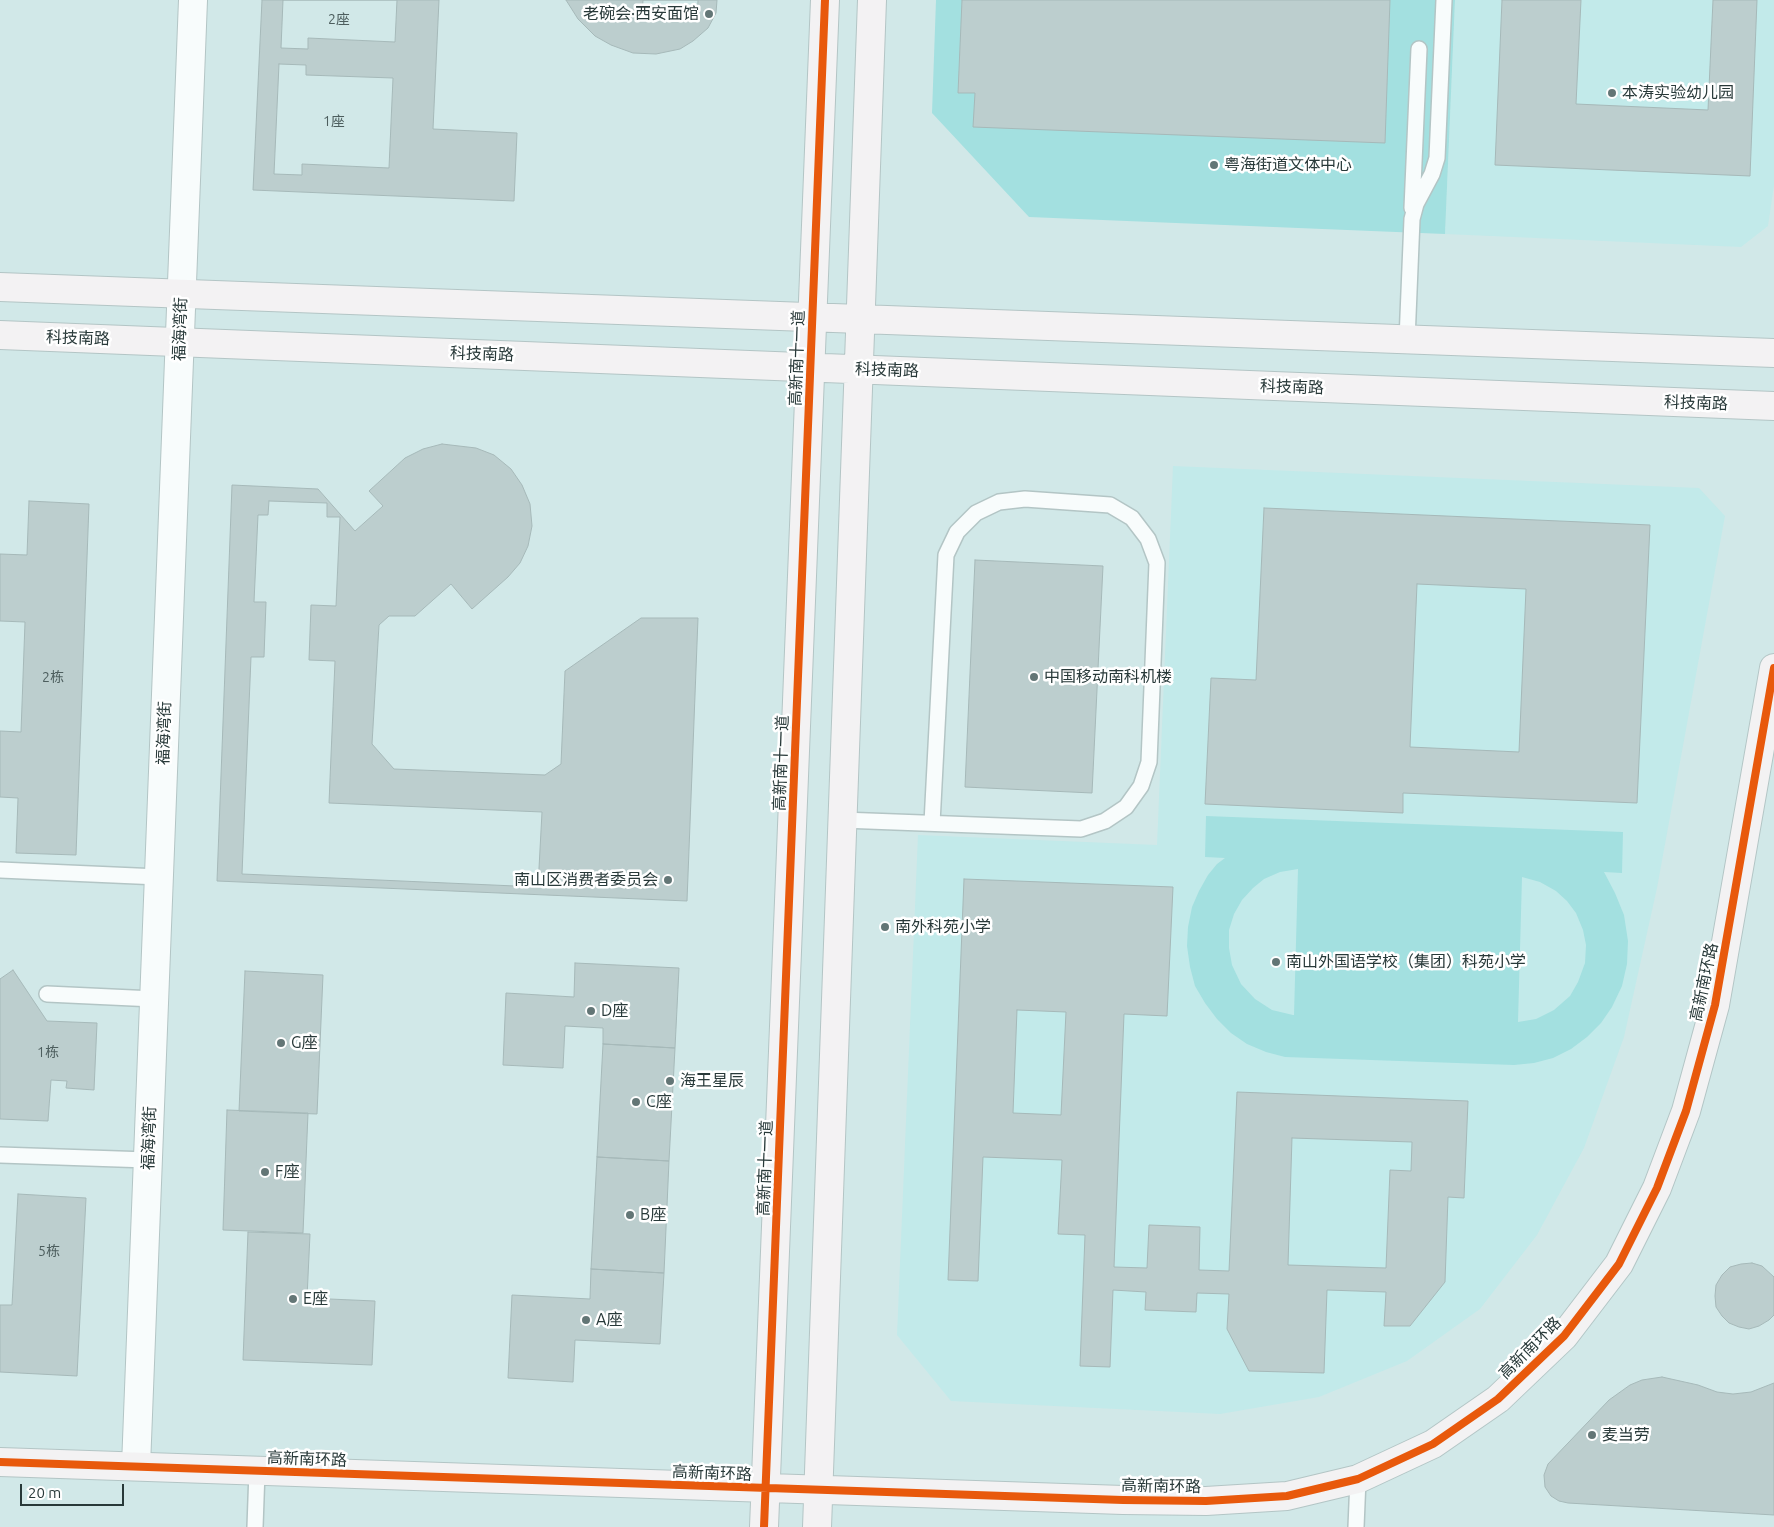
<!DOCTYPE html>
<html>
<head>
<meta charset="utf-8">
<style>
	body { margin:0 }
	#map { position:relative; width:1774px; height:1527px; overflow:hidden; background:#d1e8e8; font-family:Ubuntu,sans-serif }
	canvas { display:block }
	.scale { position:absolute; left:20px; top:1484px; width:104px; height:22px; box-sizing:border-box; border:2px solid #283939; border-top:0; padding-left:6px; font-size:15px; line-height:18px; white-space:nowrap; color:#283939; -webkit-text-stroke:4px #fff; paint-order:stroke }
</style>
</head>
<body>
<div id="map">
<canvas width="1774" height="1527"></canvas>
<div class="scale">20 m</div>
</div>
<script>
const context = document.querySelector('canvas').getContext('2d');
context.lineJoin = 'round';
function paint(path, color) { context.fillStyle = color; context.fill(path, 'evenodd'); }
const poly = rows => new Path2D(rows.map(r => 'M' + r).join(''));
function trace(path, color, width, dash) { context.strokeStyle = color; context.lineWidth = width; context.lineCap = dash ? 'butt' : 'round'; context.setLineDash(dash || []); context.stroke(path); }
function write(font, color, halo, rows, align = 'center') {
  context.font = font + ' Ubuntu,"Noto Sans SC",sans-serif'; context.lineWidth = 5; context.setLineDash([]); context.textBaseline = 'middle'; context.strokeStyle = halo; context.fillStyle = color; for (const [text, x, y, turn = 0] of rows) {
    context.save(); context.translate(x, y); context.rotate((+turn || 0) * Math.PI / 180); context.textAlign = isNaN(turn) ? turn : align; if (halo) context.strokeText(text, 0, 0); context.fillText(text, 0, 0); context.restore();
  }
}
paint(poly([
	[1455,0,1774,0,1774,185,1768,226,1741,247,1445,234],
	[1173,466,1699,488,1725,516,1657,888,1624,1037,1584,1148,1537,1235,1480,1309,1407,1361,1319,1397,1220,1414,951,1401,897,1335,918,835,1157,845]
]), '#c2eaea');
paint(poly([
	[936,0,1455,0,1445,234,1029,217,932,113],
	[1206,816,1623,832,1622,873,1604,872,1615,893,1624,915,1628,941,1627,964,1622,986,1612,1007,1601,1023,1587,1037,1571,1049,1553,1058,1534,1063,1514,1065,1285,1057,1266,1052,1247,1044,1231,1033,1217,1019,1205,1003,1195,986,1190,967,1187,946,1188,927,1192,907,1199,891,1208,875,1217,864,1225,858,1205,857],
	[1298,869,1294,1015,1293,1015,1272,1010,1255,999,1241,984,1232,965,1229,948,1229,930,1234,914,1242,900,1253,888,1264,879,1280,872],
	[1522,877,1540,882,1556,891,1567,901,1576,913,1583,930,1586,945,1585,963,1578,982,1570,996,1554,1010,1536,1019,1518,1022]
]), '#a3e0e0');
const building = poly([
	[262,0,439,0,433,129,517,133,514,201,253,190,262,0],
	[283,0,397,0,395,42,308,38,308,49,281,48,283,0],
	[566,0,717,0,716,13,708,28,693,41,680,49,656,54,633,53,611,45,595,36,578,19,566,0],
	[643,0,698,0,697,22,642,19,643,0],
	[962,0,1390,0,1385,143,973,127,975,93,958,93,962,0],
	[1502,0,1581,0,1576,104,1708,110,1713,0,1757,0,1750,176,1495,165,1502,0],
	[279,64,306,65,306,75,393,78,389,168,302,164,302,175,274,174,279,64],
	[442,444,476,448,494,455,511,469,522,485,530,504,532,526,528,546,520,563,508,577,472,609,451,584,415,616,389,616,379,625,372,744,394,769,545,775,561,764,565,671,641,618,698,618,687,901,217,881,232,485,318,489,355,531,383,506,369,491,405,458,423,449,442,444],
	[29,501,89,504,76,855,16,853,18,798,0,797,0,731,21,732,25,622,0,621,0,554,27,555,29,501],
	[269,501,327,503,327,517,340,517,336,606,311,605,309,660,335,661,329,803,542,812,538,887,242,874,251,657,264,657,266,602,254,602,258,515,268,515,269,501],
	[1264,508,1650,525,1637,803,1403,793,1403,813,1205,804,1211,678,1256,680,1264,508],
	[1417,584,1526,589,1519,752,1410,747,1417,584],
	[975,560,1103,566,1092,793,965,787,975,560],
	[964,879,1173,887,1167,1016,1124,1014,1114,1267,1147,1268,1149,1225,1200,1227,1199,1270,1229,1271,1237,1092,1468,1101,1464,1198,1448,1197,1445,1282,1410,1326,1384,1326,1386,1292,1327,1290,1324,1373,1249,1371,1227,1329,1229,1294,1197,1293,1196,1312,1145,1310,1146,1292,1113,1290,1110,1367,1080,1366,1085,1235,1058,1234,1062,1160,983,1157,978,1281,948,1280,964,879],
	[1017,1010,1066,1012,1061,1115,1013,1113,1017,1010],
	[1292,1138,1412,1142,1411,1171,1390,1170,1386,1268,1288,1265,1292,1138],
	[575,963,679,968,675,1048,603,1044,603,1028,565,1026,563,1068,503,1065,506,993,574,997,575,963],
	[13,970,47,1021,97,1023,94,1090,66,1088,67,1081,51,1080,48,1121,0,1119,0,979,13,970],
	[245,971,323,975,317,1114,239,1111,245,971],
	[603,1044,675,1048,669,1161,597,1157,603,1044],
	[227,1110,308,1113,303,1233,223,1230,227,1110],
	[597,1157,669,1161,664,1273,591,1269,597,1157],
	[18,1194,86,1198,77,1376,0,1372,0,1305,12,1305,18,1194],
	[248,1232,310,1234,307,1298,375,1301,372,1365,243,1360,248,1232],
	[1752,1263,1762,1266,1774,1277,1774,1315,1769,1320,1759,1326,1749,1329,1739,1327,1729,1323,1722,1316,1716,1307,1715,1296,1716,1285,1722,1275,1730,1267,1741,1264,1752,1263],
	[591,1269,664,1273,660,1344,575,1340,573,1382,508,1378,512,1295,590,1299,591,1269],
	[1662,1377,1698,1385,1717,1392,1733,1394,1751,1392,1774,1383,1774,1515,1568,1503,1559,1501,1551,1496,1545,1487,1544,1475,1548,1464,1609,1400,1630,1385,1642,1380,1662,1377]
]);
paint(building, '#bccece');
trace(building, '#a6b9b9', 1);
const lane = poly([
	[1412,208,1419,49],
	[1407,340,1412,219,1416,204,1432,174,1437,158,1444,0],
	[842,820,1081,829,1105,821,1126,807,1141,786,1149,762,1157,563,1148,539,1132,518,1110,505,1025,499,999,502,976,513,957,532,946,555,932,823],
	[0,870,159,877],
	[47,994,154,999],
	[0,1155,148,1160],
	[255,1527,257,1471],
	[1356,1527,1358,1479]
]);
const street = poly([
	[136,1466,193,0]
]);
const secondary = poly([
	[0,287,1774,353],
	[0,335,1774,406],
	[0,1462,1123,1500,1206,1501,1287,1496,1358,1479,1433,1444,1498,1399,1564,1336,1619,1264,1657,1188,1686,1111,1715,1005,1774,668],
	[764,1527,825,0],
	[817,1527,872,0]
]);
trace(lane, '#b3c5c5', 18);
trace(street, '#b3c5c5', 30);
trace(secondary, '#b3c5c5', 30);
trace(lane, '#f8fcfc', 15);
trace(street, '#f8fcfc', 28);
trace(secondary, '#f3f2f3', 28);
trace(poly([
	[0,1462,1123,1500,1206,1501,1287,1496,1358,1479,1433,1444,1498,1399,1564,1336,1619,1264,1657,1188,1686,1111,1715,1005,1774,668],
	[764,1527,825,0]
]), '#e8590c', 8);
for (const [x, y, r, color] of [
	[709,14,5,"#637676"],
	[1612,93,5,"#637676"],
	[1214,165,5,"#637676"],
	[1034,677,5,"#637676"],
	[668,880,5,"#637676"],
	[885,927,5,"#637676"],
	[1276,962,5,"#637676"],
	[591,1011,5,"#637676"],
	[281,1043,5,"#637676"],
	[670,1081,5,"#637676"],
	[636,1102,5,"#637676"],
	[265,1172,5,"#637676"],
	[630,1215,5,"#637676"],
	[293,1299,5,"#637676"],
	[586,1320,5,"#637676"],
	[1592,1435,5,"#637676"]
]) { const dot = new Path2D(); dot.arc(x, y, r, 0, 2 * Math.PI); context.fillStyle = color; context.fill(dot); trace(dot, '#fff', 2); }
write('14px', '#4d5e5e', null, [
	["2座",339,19],
	["1座",334,121],
	["2栋",53,677],
	["1栋",48,1052],
	["5栋",49,1251]
]);
write('16px', '#283939', '#fff', [
	["老碗会·西安面馆",699,14,"right"],
	["本涛实验幼儿园",1622,93],
	["粤海街道文体中心",1224,165],
	["中国移动南科机楼",1044,677],
	["南山区消费者委员会",658,880,"right"],
	["南外科苑小学",895,927],
	["南山外国语学校（集团）科苑小学",1286,962],
	["D座",601,1011],
	["G座",291,1043],
	["海王星辰",680,1081],
	["C座",646,1102],
	["F座",275,1172],
	["B座",640,1215],
	["E座",303,1299],
	["A座",596,1320],
	["麦当劳",1602,1435]
], 'left');
write('16px', '#283939', '#fff', [
	["福海湾街",180,329,-88],
	["科技南路",78,338,2],
	["科技南路",482,354,2],
	["高新南十一道",797,358,-88],
	["科技南路",887,370,2],
	["科技南路",1292,387,2],
	["科技南路",1696,403,2],
	["福海湾街",164,733,-88],
	["高新南十一道",781,763,-88],
	["高新南环路",1704,982,-78],
	["福海湾街",149,1138,-88],
	["高新南十一道",765,1168,-88],
	["高新南环路",1530,1348,-45],
	["高新南环路",307,1459,2],
	["高新南环路",712,1473,2],
	["高新南环路",1161,1486,1]
]);
</script>
</body>
</html>
